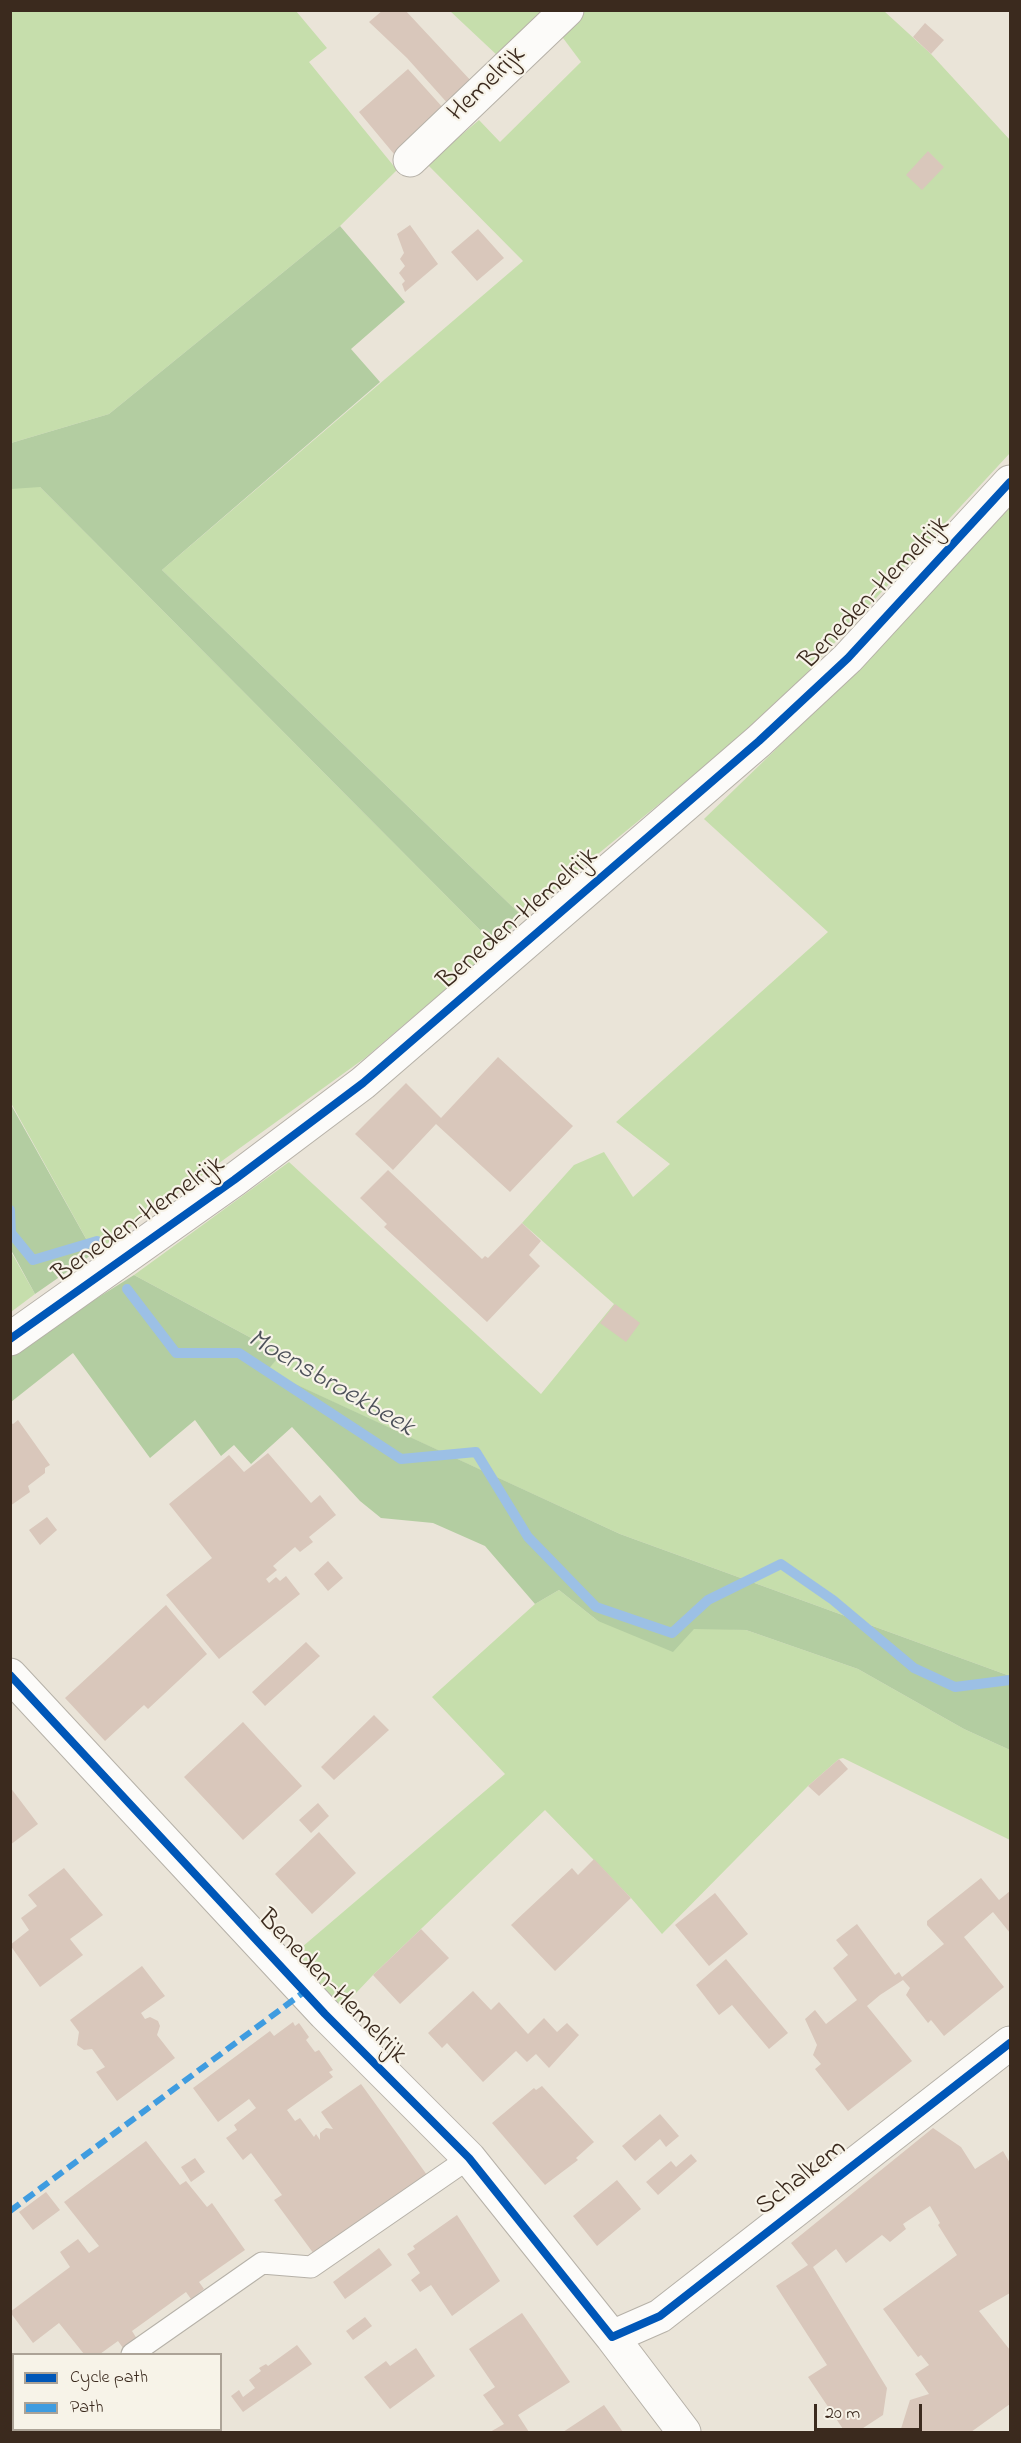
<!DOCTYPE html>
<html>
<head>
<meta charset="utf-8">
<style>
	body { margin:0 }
	#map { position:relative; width:1021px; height:2443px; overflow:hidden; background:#eae4d8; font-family:"Indie Flower",sans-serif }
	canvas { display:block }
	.frame { position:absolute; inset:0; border:12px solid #3b2a1e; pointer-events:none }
	.legend { position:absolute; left:12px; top:2353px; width:210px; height:78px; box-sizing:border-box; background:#f7f3e8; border:2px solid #aca397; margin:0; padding:8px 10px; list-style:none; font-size:18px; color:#3b2a1e }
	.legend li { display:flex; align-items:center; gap:12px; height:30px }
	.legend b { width:30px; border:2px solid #aca397 }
	.scale { position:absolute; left:814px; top:2404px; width:108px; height:27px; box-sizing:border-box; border:3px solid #3b2a1e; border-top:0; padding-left:8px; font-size:18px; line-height:21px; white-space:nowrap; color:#3b2a1e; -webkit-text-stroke:4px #f7f3e8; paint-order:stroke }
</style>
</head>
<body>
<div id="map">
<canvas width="1021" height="2443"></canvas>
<div class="frame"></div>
<ul class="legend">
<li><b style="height:8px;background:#0057b8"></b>Cycle path</li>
<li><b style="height:8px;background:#3f9ce0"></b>Path</li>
</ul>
<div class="scale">20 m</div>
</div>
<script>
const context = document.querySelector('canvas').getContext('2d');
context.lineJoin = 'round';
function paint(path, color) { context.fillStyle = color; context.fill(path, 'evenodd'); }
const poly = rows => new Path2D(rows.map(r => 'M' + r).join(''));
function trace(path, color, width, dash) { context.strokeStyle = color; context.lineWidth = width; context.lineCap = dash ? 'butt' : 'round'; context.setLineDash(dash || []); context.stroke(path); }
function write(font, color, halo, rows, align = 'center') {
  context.font = font + ' "Indie Flower",sans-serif'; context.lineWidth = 4.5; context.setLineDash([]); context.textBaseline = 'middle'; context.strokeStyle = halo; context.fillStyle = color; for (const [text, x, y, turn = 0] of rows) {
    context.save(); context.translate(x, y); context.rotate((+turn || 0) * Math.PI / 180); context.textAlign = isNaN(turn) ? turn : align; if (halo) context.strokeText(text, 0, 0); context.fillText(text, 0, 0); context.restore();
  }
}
paint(poly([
	[11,11,296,11,327,48,309,62,397,170,340,226,109,414,11,443],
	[450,11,548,11,499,57],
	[584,11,884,11,931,54,1010,140,1010,453,804,676,746,733,522,916,162,570,523,261,427,164,479,120,500,142,581,62,560,34],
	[14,487,40,487,496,946,365,1058,94,1253,11,1103,10,489],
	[1010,503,1010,1676,620,1534,266,1371,281,1354,134,1275,289,1162,541,1394,614,1304,522,1223,574,1165,604,1152,633,1197,670,1164,616,1122,828,932,704,819,869,659],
	[10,1250,35,1294,11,1312,10,1312],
	[559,1590,598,1621,746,1630,858,1669,964,1729,1010,1750,1010,1840,843,1758,839,1759,808,1786,662,1934,631,1898,545,1810,373,1975,340,2010,295,1953,505,1774,432,1697,535,1604]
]), '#c6deac');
paint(poly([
	[340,226,405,302,351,349,380,382,162,570,522,916,496,946,40,487,11,489,11,443,109,414],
	[10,1103,94,1253,35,1294,11,1250],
	[134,1275,281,1354,267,1371,620,1534,1010,1676,1010,1750,964,1729,858,1669,746,1630,694,1629,673,1652,598,1621,559,1590,535,1604,485,1546,433,1523,381,1518,360,1501,292,1427,251,1464,234,1445,221,1456,195,1420,150,1458,73,1353,11,1402,11,1352]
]), '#b3cda1');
trace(poly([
	[10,1210,11,1233,33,1260,97,1241],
	[127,1289,176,1353,239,1353,401,1459,476,1452,528,1537,596,1607,672,1633,708,1600,781,1564,833,1600,914,1668,955,1687,1010,1680]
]), '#9cc0e5', 10);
paint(poly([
	[383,10,405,10,473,83,450,106,407,58,369,22],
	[925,23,944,40,931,54,913,37],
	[408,69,445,110,394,154,359,112],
	[928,151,944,167,922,190,906,175],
	[410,225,438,264,405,292,402,284,405,281,399,273,405,266,400,259,404,253,397,234],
	[478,229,504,258,477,281,451,252],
	[498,1057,573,1126,510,1192,436,1124,393,1170,355,1134,406,1083,441,1118],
	[388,1170,482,1259,485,1256,488,1258,522,1223,541,1241,529,1255,540,1266,487,1322,384,1227,387,1224,360,1198],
	[615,1304,640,1323,626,1342,600,1323],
	[18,1420,50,1465,45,1468,45,1473,28,1486,30,1492,10,1506,10,1422,13,1424],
	[268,1453,311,1503,320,1495,336,1515,309,1537,313,1542,300,1552,295,1547,273,1566,277,1570,266,1579,269,1583,276,1577,280,1581,286,1576,300,1594,219,1659,166,1595,212,1558,169,1504,229,1455,244,1472],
	[47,1517,57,1530,40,1545,29,1530],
	[328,1561,343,1578,328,1591,314,1574],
	[166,1605,207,1654,148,1709,144,1705,105,1741,65,1698],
	[306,1642,320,1656,265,1706,252,1692],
	[374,1715,389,1730,334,1780,321,1767],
	[243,1722,302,1786,243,1840,184,1777],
	[839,1759,848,1769,819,1796,808,1786],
	[10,1787,38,1824,10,1845],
	[318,1803,329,1816,311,1833,299,1820],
	[319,1832,356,1873,312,1914,275,1874],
	[594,1859,631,1898,555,1971,511,1925,572,1868,578,1875],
	[64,1868,103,1915,70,1939,83,1955,40,1987,10,1945,29,1930,21,1918,37,1906,28,1895],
	[981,1878,999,1900,1010,1891,1010,1933,993,1912,964,1937,1004,1987,944,2036,931,2020,928,2023,906,1995,910,1988,903,1980,880,1995,867,2006,912,2061,848,2111,815,2069,821,2064,813,2055,817,2045,805,2019,815,2010,826,2024,857,2000,833,1968,848,1955,836,1940,857,1924,895,1975,899,1972,902,1977,944,1944,927,1925,927,1921],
	[715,1893,748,1934,709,1966,675,1925],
	[421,1929,449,1958,400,2004,373,1975],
	[726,1959,788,2033,769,2049,732,2005,719,2015,696,1985],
	[142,1966,165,1996,141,2013,145,2019,150,2017,158,2021,160,2026,157,2035,175,2058,117,2101,96,2072,105,2067,92,2049,84,2050,77,2045,79,2032,70,2020],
	[473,1991,491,2010,499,2002,528,2034,544,2018,557,2032,567,2023,579,2035,549,2068,536,2054,527,2062,516,2051,483,2082,447,2043,442,2048,428,2033],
	[293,2022,295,2026,299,2023,309,2037,306,2040,315,2052,319,2050,333,2070,329,2072,333,2077,287,2110,295,2121,300,2118,314,2137,316,2134,320,2140,320,2133,326,2128,333,2129,321,2112,361,2084,427,2175,314,2254,274,2200,282,2195,251,2153,243,2160,226,2138,237,2130,234,2125,256,2108,249,2099,218,2122,193,2088,270,2031,274,2036],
	[542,2086,594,2142,576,2158,578,2160,545,2185,492,2123,534,2088,536,2090],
	[660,2114,679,2136,666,2147,660,2139,635,2161,622,2146],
	[933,2128,961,2147,975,2169,1003,2151,1010,2163,1010,2293,979,2311,1010,2350,1010,2404,971,2432,900,2432,910,2400,929,2394,915,2374,929,2365,921,2355,918,2357,883,2309,957,2255,938,2225,940,2223,930,2206,903,2224,906,2229,890,2242,882,2235,846,2263,836,2249,813,2267,887,2388,883,2415,857,2432,845,2432,808,2377,827,2365,776,2286,808,2265,791,2243],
	[146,2141,180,2185,186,2181,207,2207,212,2203,245,2250,199,2282,204,2289,191,2299,186,2292,132,2331,137,2339,123,2348,118,2341,100,2354,84,2354,59,2323,33,2343,10,2312,70,2267,60,2252,78,2239,89,2253,99,2246,64,2202],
	[691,2154,697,2161,658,2195,646,2182,671,2161,676,2167],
	[195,2158,205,2172,191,2182,181,2167],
	[617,2180,641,2209,597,2246,573,2216],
	[46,2192,60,2210,33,2230,19,2212],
	[457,2215,500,2281,452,2316,431,2285,420,2292,411,2280,420,2273,407,2254,415,2249,413,2246],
	[379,2248,392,2265,345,2299,333,2282],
	[522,2313,570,2382,518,2415,529,2432,490,2432,504,2424,483,2395,495,2387,469,2349],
	[365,2317,372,2326,353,2340,346,2331],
	[297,2345,312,2364,243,2412,231,2396,239,2390,243,2397,255,2388,249,2380,261,2371,259,2368,266,2364,268,2366],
	[416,2348,435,2376,390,2409,364,2377,386,2361,390,2366],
	[604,2405,623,2432,563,2432]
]), '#d9c7bb');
const service = poly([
	[132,2354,262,2263,311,2267,469,2158]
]);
const minor = poly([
	[410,160,567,10],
	[10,1339,234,1180,363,1083,759,741,848,658,1010,482],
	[10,1675,325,2014,469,2158,612,2337,684,2432],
	[612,2337,660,2316,1010,2043]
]);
trace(service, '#b6b1a8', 23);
trace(minor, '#b6b1a8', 35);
trace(service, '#fcfbf9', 21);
trace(minor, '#fcfbf9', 33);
trace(poly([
	[10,2211,304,1992]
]), '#3f9ce0', 6, [12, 6]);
trace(poly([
	[10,1339,234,1180,363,1083,759,741,848,658,1010,482],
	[10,1675,325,2014,469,2158,612,2337,660,2316,1010,2043]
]), '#0057b8', 8);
write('27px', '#3b2a1e', '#f7f3e8', [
	["Hemelrijk",488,85,-44],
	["Beneden-Hemelrijk",876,594,-46],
	["Beneden-Hemelrijk",519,920,-41],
	["Beneden-Hemelrijk",140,1221,-35],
	["Beneden-Hemelrijk",331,1988,46],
	["Schalkem",802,2179,-38]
]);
write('italic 28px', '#4e525b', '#f7f3e8', [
	["Moensbroekbeek",330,1385,30]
]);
</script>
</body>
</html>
